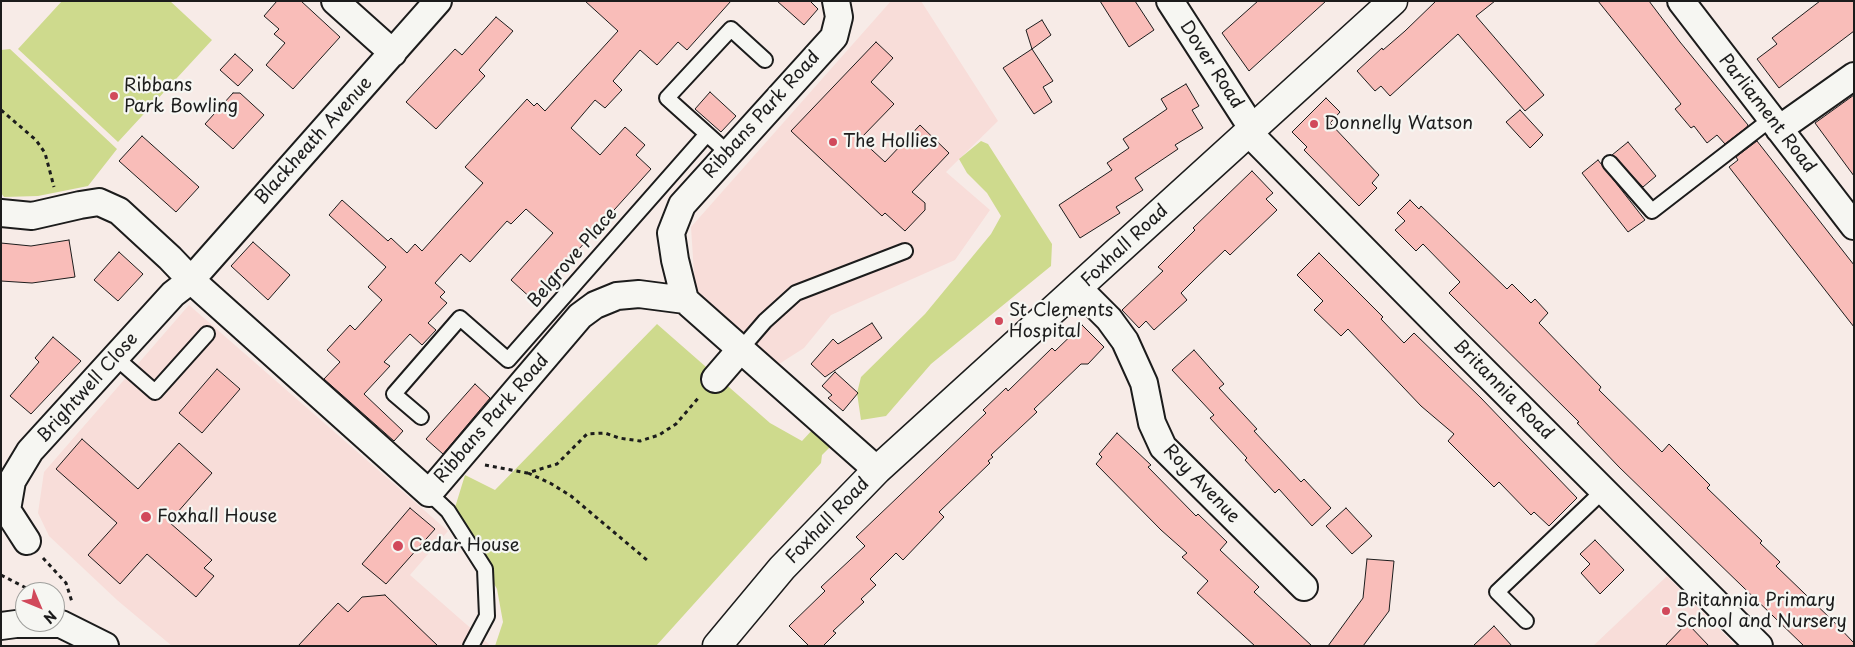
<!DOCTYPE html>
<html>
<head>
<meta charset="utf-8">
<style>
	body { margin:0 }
	#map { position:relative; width:1855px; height:647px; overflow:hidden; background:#f7ebe7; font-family:"Playpen Sans",sans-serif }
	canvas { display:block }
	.frame { position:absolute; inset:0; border:2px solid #1c1c1c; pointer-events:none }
	.north { position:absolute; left:15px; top:582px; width:50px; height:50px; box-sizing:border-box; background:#f6f6f2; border:1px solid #9f9f9c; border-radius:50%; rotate:135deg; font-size:14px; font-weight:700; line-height:20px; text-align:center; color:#1c1c1c }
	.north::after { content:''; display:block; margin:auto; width:18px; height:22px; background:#d1495b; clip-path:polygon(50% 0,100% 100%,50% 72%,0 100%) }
</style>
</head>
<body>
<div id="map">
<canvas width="1855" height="647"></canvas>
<div class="frame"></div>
<div class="north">N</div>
</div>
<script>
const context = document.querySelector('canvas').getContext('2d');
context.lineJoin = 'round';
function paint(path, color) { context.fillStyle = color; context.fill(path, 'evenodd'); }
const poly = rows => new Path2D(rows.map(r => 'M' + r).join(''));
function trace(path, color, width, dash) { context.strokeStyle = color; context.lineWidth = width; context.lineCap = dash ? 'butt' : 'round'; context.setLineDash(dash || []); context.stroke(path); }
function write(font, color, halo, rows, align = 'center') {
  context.font = font + ' "Playpen Sans",sans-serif'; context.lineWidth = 4.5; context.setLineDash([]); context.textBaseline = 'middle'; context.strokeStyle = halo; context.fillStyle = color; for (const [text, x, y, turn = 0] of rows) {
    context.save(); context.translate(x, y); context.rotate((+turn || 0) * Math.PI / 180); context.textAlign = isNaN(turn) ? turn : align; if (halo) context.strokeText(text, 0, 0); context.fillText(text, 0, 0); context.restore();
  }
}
paint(poly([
	[891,1,921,1,998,121,946,172,990,210,955,260,831,315,804,348,779,364,695,289,691,227],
	[189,305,448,531,410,575,491,646,172,646,117,600,49,536,38,513,44,472],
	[1667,576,1736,646,1593,646]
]), '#f8ddd9');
paint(poly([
	[62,1,170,1,212,40,118,142,18,49],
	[10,49,117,149,88,186,38,196,4,197,1,193,1,50],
	[981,141,988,144,1052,244,1051,266,931,364,886,416,861,420,857,393,861,377,925,314,991,234,1001,216,987,193,967,173,959,159],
	[657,324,770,423,802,441,814,428,833,444,822,455,821,463,656,646,495,646,503,622,497,589,453,514,465,475,495,490]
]), '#ceda8d');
const building = poly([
	[277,1,301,1,340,37,293,89,266,65,285,43,274,34,279,29,264,16,277,1],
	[585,1,731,1,687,50,678,42,657,65,640,50,613,81,622,90,605,108,595,100,571,128,600,155,625,127,645,145,636,155,651,169,533,300,511,280,553,233,526,209,511,224,507,221,470,262,461,254,435,283,445,292,440,297,447,303,428,323,436,330,422,345,410,334,384,362,390,366,364,394,403,431,394,441,324,379,340,362,327,350,350,325,355,330,382,300,368,287,386,267,329,215,342,200,388,241,391,238,407,253,415,244,422,251,483,183,465,167,527,99,534,106,537,103,545,111,618,31,585,1],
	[777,1,810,1,818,9,804,25,777,1],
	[1100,1,1135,1,1154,30,1129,47,1100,1],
	[1258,1,1326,1,1249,71,1222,33,1258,1],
	[1436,1,1495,1,1476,16,1544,95,1525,111,1458,34,1390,96,1381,86,1375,91,1357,71,1382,48,1383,50,1405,31,1436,1],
	[1598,1,1649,1,1680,42,1748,125,1747,127,1725,144,1717,135,1707,143,1694,126,1691,128,1675,109,1681,104,1598,1],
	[1820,1,1854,1,1854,31,1779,88,1757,59,1777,44,1772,38,1820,1],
	[496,17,513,31,479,70,485,76,436,129,406,102,455,49,462,55,496,17],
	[1042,20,1051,35,1032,49,1026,30,1042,20],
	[876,42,893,58,871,82,894,104,860,139,885,162,920,125,949,153,912,192,925,203,925,210,905,231,885,213,882,216,791,131,876,42],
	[1032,49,1053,81,1043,87,1052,102,1034,114,1003,68,1032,49],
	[235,54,253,70,238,86,220,70,235,54],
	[1186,84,1199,106,1192,110,1203,128,1175,145,1178,149,1135,178,1143,190,1116,207,1120,213,1080,238,1059,205,1112,170,1107,163,1129,148,1123,139,1167,109,1161,99,1186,84],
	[710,92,736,116,721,132,695,109,710,92],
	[233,93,240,93,264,115,233,149,205,124,233,93],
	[1854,95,1854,176,1815,123,1854,95],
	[1326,98,1340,112,1330,123,1379,175,1372,183,1377,188,1359,206,1304,150,1307,147,1292,132,1326,98],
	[1520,110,1543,135,1530,148,1506,122,1520,110],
	[142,136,199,187,176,212,119,161,142,136],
	[1757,141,1854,265,1854,327,1729,167,1738,160,1736,157,1757,141],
	[1628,142,1656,176,1643,187,1612,155,1628,142],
	[1598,160,1645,220,1628,232,1582,173,1598,160],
	[1252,171,1273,193,1266,199,1277,210,1230,255,1225,250,1198,276,1181,293,1187,300,1154,330,1146,321,1139,328,1122,310,1163,271,1158,267,1195,230,1193,228,1252,171],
	[1410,200,1419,209,1421,206,1507,289,1512,284,1531,303,1535,299,1548,313,1539,323,1601,387,1599,390,1662,452,1669,444,1710,485,1707,488,1762,541,1760,543,1780,562,1776,566,1833,621,1854,643,1854,646,1804,646,1619,467,1577,423,1579,422,1449,293,1460,282,1423,244,1416,251,1395,230,1405,221,1397,213,1410,200],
	[69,240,75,277,32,283,1,281,1,243,31,246,69,240],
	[253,242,290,275,268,300,231,266,253,242],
	[119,252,143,274,118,301,94,280,119,252],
	[1319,253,1383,317,1381,319,1404,343,1414,333,1481,398,1577,498,1549,526,1534,512,1531,515,1499,482,1494,487,1448,441,1454,434,1421,406,1348,329,1341,336,1314,310,1323,301,1297,275,1319,253],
	[872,323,882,338,825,377,811,364,833,339,838,344,872,323],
	[1082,325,1104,347,1088,364,1081,364,1034,409,1037,412,991,455,993,457,988,461,990,463,939,512,944,517,903,560,896,553,870,579,876,585,861,599,864,602,833,631,836,633,823,646,809,646,789,626,825,591,821,587,865,546,856,537,986,413,983,410,1006,388,1008,391,1052,348,1055,351,1082,325],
	[53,337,81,361,31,414,10,396,39,362,35,358,53,337],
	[1194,350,1224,384,1219,388,1257,429,1254,431,1301,482,1304,479,1331,508,1312,526,1279,489,1275,493,1245,460,1247,458,1210,418,1214,415,1172,370,1194,350],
	[217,369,240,389,202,433,179,413,217,369],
	[835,372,858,393,843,411,828,398,832,395,822,386,835,372],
	[475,384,490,398,443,454,426,439,475,384],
	[1117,433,1151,465,1148,467,1196,516,1198,514,1227,542,1220,550,1259,587,1254,592,1312,646,1255,646,1197,593,1208,581,1182,557,1187,553,1161,530,1096,464,1102,457,1099,454,1117,433],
	[82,439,138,489,179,443,212,473,169,522,212,560,204,568,214,576,196,597,147,554,120,584,88,555,117,523,56,469,82,439],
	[410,508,435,529,386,584,362,564,410,508],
	[1346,508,1372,536,1352,554,1326,526,1346,508],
	[1595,540,1624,570,1600,594,1581,573,1590,564,1580,554,1595,540],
	[1367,559,1394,561,1389,611,1363,646,1328,646,1363,598,1367,559],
	[385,595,438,646,298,646,338,603,348,612,362,597,385,595],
	[1687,623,1709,646,1665,646,1687,623],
	[1494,626,1512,646,1473,646,1494,626]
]);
paint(building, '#f9bdb9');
trace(building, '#1c1c1c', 1);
const lane = poly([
	[707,134,667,98,731,29,765,60],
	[1610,163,1652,211,1771,119],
	[740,350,765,321,796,293,905,251],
	[115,357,155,392,207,334],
	[421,417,394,394,460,318,508,360,707,134,728,153],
	[429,493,448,511,485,569,487,616,471,646],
	[1526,621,1497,592,1604,490]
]);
const street = poly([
	[335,1,393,53],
	[1170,1,1252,128],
	[1681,1,1854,226],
	[1779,129,1854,76],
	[1248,132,1453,340,1759,646],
	[1,213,32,216,80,205,99,202,119,211,170,258,191,280,429,493,580,316,595,305,617,296,639,294,685,300],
	[1079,289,1109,319,1125,341,1144,383,1152,423,1163,447,1304,587],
	[685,300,675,260,671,233,682,205,834,37,839,17,836,1],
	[685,300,877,470],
	[715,379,740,350],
	[27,541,7,510,12,481,30,451,173,294,191,280,438,1],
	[1,626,16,624,61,624,105,646]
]);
const secondary = poly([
	[717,646,782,568,877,470,1393,1]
]);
trace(lane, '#1c1c1c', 18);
trace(street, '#1c1c1c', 30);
trace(secondary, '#1c1c1c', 31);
trace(poly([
	[1,110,36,140,45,153,54,187],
	[485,465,527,473,557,464,587,434,605,433,619,438,640,441,659,435,676,424,700,396],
	[528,473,550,483,571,496,647,560],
	[43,558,66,583,72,602],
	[1,575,34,592]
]), '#1c1c1c', 3, [4, 4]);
trace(lane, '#f6f6f2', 14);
trace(street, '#f6f6f2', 26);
trace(secondary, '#f6f6f2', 28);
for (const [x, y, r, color] of [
	[114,96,5,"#d1495b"],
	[1314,124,5,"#d1495b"],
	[833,142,5,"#d1495b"],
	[999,321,5,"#d1495b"],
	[146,517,6,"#d1495b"],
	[398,546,6,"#d1495b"],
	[1666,611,5,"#d1495b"]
]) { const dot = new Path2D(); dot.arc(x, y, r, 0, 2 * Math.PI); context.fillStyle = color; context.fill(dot); trace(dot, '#f6f6f2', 2); }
write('18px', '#1c1c1c', '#f6f6f2', [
	["Dover Road",1211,65,57],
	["Parliament Road",1767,114,52],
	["Ribbans Park Road",762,115,-48],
	["Blackheath Avenue",314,141,-48],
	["Foxhall Road",1125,246,-43],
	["Belgrove Place",573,258,-49],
	["Brightwell Close",88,388,-48],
	["Britannia Road",1503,390,45],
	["Ribbans Park Road",492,419,-49],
	["Roy Avenue",1201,484,46],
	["Foxhall Road",828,521,-46]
]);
write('18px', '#1c1c1c', '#f6f6f2', [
	["Ribbans",124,86],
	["Park Bowling",124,107],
	["Donnelly Watson",1324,124],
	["The Hollies",843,142],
	["St Clements",1009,311],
	["Hospital",1009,332],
	["Foxhall House",157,517],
	["Cedar House",409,546],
	["Britannia Primary",1676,601],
	["School and Nursery",1676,622]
], 'left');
</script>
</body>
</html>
